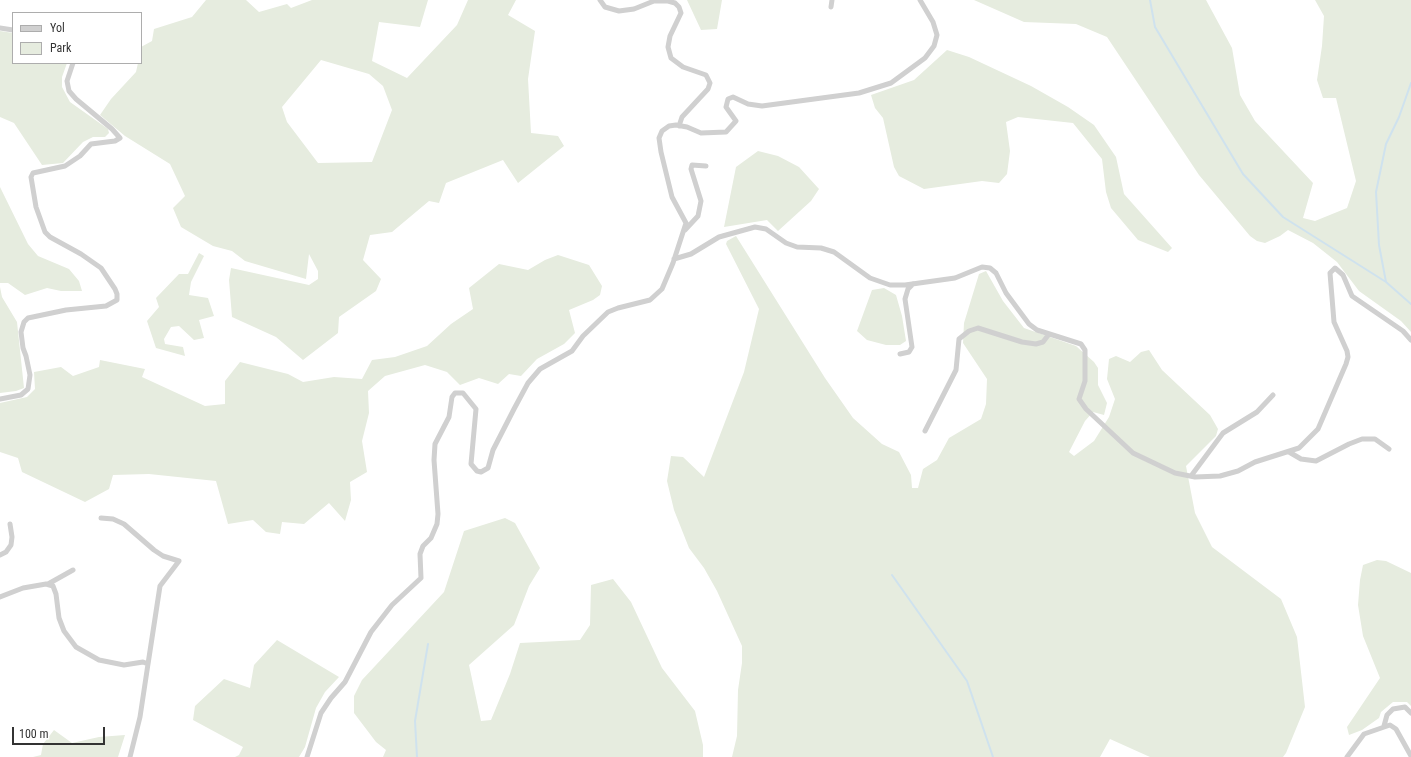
<!DOCTYPE html>
<html>
<head>
<meta charset="utf-8">
<style>
	body { margin:0 }
	#map { position:relative; width:1411px; height:757px; overflow:hidden; background:#fff; font-family:"Roboto Condensed",sans-serif }
	canvas { display:block }
	.legend { position:absolute; left:12px; top:12px; width:130px; height:52px; box-sizing:border-box; background:#fff; border:1px solid #adadad; margin:0; padding:5px 7px; list-style:none; font-size:12px; color:#333 }
	.legend li { display:flex; align-items:center; gap:8px; height:20px }
	.legend b { width:20px; border:1px solid #adadad }
	.scale { position:absolute; left:12px; top:727px; width:93px; height:18px; box-sizing:border-box; border:2px solid #333; border-top:0; padding-left:5px; font-size:12px; line-height:14px; white-space:nowrap; color:#333; -webkit-text-stroke:3px #fff; paint-order:stroke }
</style>
</head>
<body>
<div id="map">
<canvas width="1411" height="757"></canvas>
<ul class="legend">
<li><b style="height:5px;background:#d0d0d0"></b>Yol</li>
<li><b style="height:11px;background:#e6ecdf"></b>Park</li>
</ul>
<div class="scale">100 m</div>
</div>
<script>
const context = document.querySelector('canvas').getContext('2d');
context.lineJoin = 'round';
function paint(path, color) { context.fillStyle = color; context.fill(path, 'evenodd'); }
const poly = rows => new Path2D(rows.map(r => 'M' + r).join(''));
function trace(path, color, width, dash) { context.strokeStyle = color; context.lineWidth = width; context.lineCap = dash ? 'butt' : 'round'; context.setLineDash(dash || []); context.stroke(path); }
paint(poly([
	[206,0,246,0,259,12,287,4,291,8,312,0,428,0,420,27,379,22,372,61,407,78,457,25,468,0,516,0,508,15,535,31,528,79,531,133,558,136,564,146,518,183,503,160,446,183,439,203,429,201,392,232,370,235,363,260,381,279,376,291,339,317,338,333,303,360,276,337,232,317,229,280,231,268,309,285,318,279,318,271,309,254,306,279,245,261,232,251,213,246,181,227,173,208,185,196,170,164,125,136,100,115,111,99,136,72,138,63,141,63,141,47,152,41,154,29,192,17],
	[321,60,369,74,383,86,392,110,372,162,318,163,287,122,282,107],
	[687,0,722,0,717,29,701,30],
	[974,0,1206,0,1232,48,1240,95,1255,121,1313,183,1303,218,1315,221,1347,208,1356,181,1336,98,1323,98,1317,80,1322,46,1324,16,1315,0,1411,0,1411,332,1401,321,1359,291,1337,262,1313,243,1288,230,1280,236,1265,243,1257,241,1250,236,1199,175,1107,37,1076,24,1024,22],
	[0,31,13,33,13,63,67,63,62,77,62,87,70,102,108,129,109,133,105,137,93,137,83,142,63,163,42,165,14,123,0,117],
	[947,50,969,57,1031,86,1068,107,1094,125,1116,157,1124,194,1172,248,1168,252,1138,240,1111,208,1106,192,1102,159,1073,123,1018,117,1006,122,1010,151,1007,174,999,183,982,181,924,189,899,176,894,167,883,118,875,108,871,95,914,80],
	[758,151,778,156,799,167,819,189,811,201,778,231,767,220,724,227,736,167],
	[0,187,28,244,38,256,69,269,79,281,82,291,61,291,47,288,25,295,8,283,0,283],
	[736,236,825,378,853,418,882,444,899,452,911,475,912,488,918,488,923,469,937,460,949,438,981,419,986,404,987,379,963,343,964,323,979,274,986,271,1003,301,1024,328,1076,346,1094,362,1098,368,1098,385,1107,403,1104,415,1093,412,1085,421,1069,452,1074,456,1094,441,1109,417,1115,399,1107,379,1109,359,1116,356,1130,362,1141,352,1149,350,1162,370,1210,415,1218,429,1216,436,1186,466,1195,513,1212,547,1281,599,1297,637,1305,707,1286,753,1283,757,1150,757,1110,739,1100,757,732,757,737,736,738,690,742,663,742,646,717,591,704,568,689,548,674,510,667,481,671,456,683,457,704,477,744,372,759,309,726,244,727,241],
	[199,253,204,256,191,282,189,295,208,298,214,316,199,320,204,338,194,340,179,326,171,327,164,339,165,344,183,347,185,356,156,348,147,321,159,307,156,298,179,274,188,274],
	[558,255,589,265,602,286,600,295,593,300,569,310,575,333,564,344,537,359,521,376,509,374,498,384,479,378,460,385,447,372,425,365,385,376,368,391,369,413,362,441,367,472,350,482,351,500,345,521,329,503,304,524,282,522,280,534,266,532,253,520,228,524,216,481,149,474,113,475,109,489,85,502,22,472,18,458,0,452,0,403,27,397,35,389,34,372,61,367,73,376,99,367,100,360,145,369,142,377,205,406,225,404,225,381,240,362,288,374,303,382,334,377,362,379,372,360,395,357,427,346,451,324,473,309,469,288,499,264,528,270,545,260],
	[0,287,2,297,17,322,24,388,16,391,0,393],
	[884,288,896,295,902,316,906,341,900,345,886,345,867,340,857,331,872,290],
	[505,518,515,523,540,568,529,586,514,625,469,665,481,721,491,720,510,674,520,643,580,640,590,625,591,585,613,579,631,602,662,668,695,711,703,745,703,757,383,757,386,750,376,742,354,713,354,696,362,680,444,592,464,531],
	[1377,560,1386,561,1411,573,1411,706,1407,702,1393,702,1381,712,1379,718,1362,730,1349,735,1347,727,1380,678,1363,636,1358,605,1360,580,1363,565],
	[277,640,339,677,325,692,316,708,305,747,299,757,235,757,239,755,243,747,193,720,195,706,224,679,250,688,254,665],
	[54,730,72,743,99,737,125,735,118,757,33,757,41,755,43,744]
]), '#e6ecdf');
trace(poly([
	[1150,0,1155,27,1243,174,1283,217,1386,282],
	[1411,83,1399,117,1386,144,1376,192,1379,245,1386,282,1411,304],
	[892,575,967,681,993,757],
	[417,757,415,721,428,644]
]), '#cfe2ee', 2);
trace(poly([
	[600,0,605,7,619,11,634,9,654,1,668,1,675,3,679,7,681,13,670,36,668,47,671,58,683,67,706,75,710,83,708,89,682,117,679,126],
	[831,7,832,0],
	[0,28,13,30],
	[685,230,698,216,701,201,691,169,692,165,706,166],
	[674,259,691,254,719,237,755,227,766,229,786,243,797,247,821,248,834,252,870,278,890,285,905,285,955,278,982,267,990,268,996,273,1006,293,1029,324,1037,330,1081,344,1085,350,1085,381,1079,399,1086,409,1133,453,1175,473,1195,477,1220,476,1238,471,1255,462,1299,448,1318,429,1346,364,1348,357,1347,351,1334,322,1330,273,1335,268,1343,275,1352,296,1403,331,1411,340],
	[900,354,909,352,912,347,905,299,908,289,913,284],
	[0,399,21,395,28,389,30,375,26,356,23,348,21,332,24,322,28,318,66,310,106,306,117,300,117,294,115,289,101,268,81,254,50,237,45,232,36,207,31,177,33,173,65,166,80,156,91,144,115,141,120,138,112,129,76,99,69,91,67,81,73,63],
	[925,431,956,370,959,339,969,331,978,328,1022,342,1036,344,1043,342,1049,334],
	[1289,452,1301,459,1316,461,1349,444,1362,439,1375,439,1389,449],
	[1191,476,1223,433,1257,412,1273,395],
	[101,518,113,519,124,524,154,550,163,556,179,561,160,586,148,664],
	[0,555,6,552,11,545,12,537,10,524],
	[48,584,73,570],
	[0,597,23,588,46,584,53,586,56,594,59,618,64,631,76,647,99,660,124,665,143,662,148,664,140,717,130,757],
	[1384,726,1387,715,1393,709,1405,707,1411,713],
	[307,757,321,713,331,698,345,682,371,632,392,605,421,578,420,554,423,546,431,538,437,524,438,514,434,460,435,444,449,417,452,397,455,393,463,393,476,409,471,464,477,471,481,472,488,468,493,450,514,409,528,383,540,369,572,351,583,336,608,312,618,308,650,300,662,289,673,263,686,223,672,197,661,152,659,138,662,131,669,126,676,125,687,127,701,133,726,132,736,121,726,107,728,99,733,97,748,104,762,106,859,93,891,83,925,58,934,46,937,35,933,22,920,0],
	[1347,757,1364,734,1390,725,1396,729,1411,756]
]), '#d0d0d0', 5);
</script>
</body>
</html>
